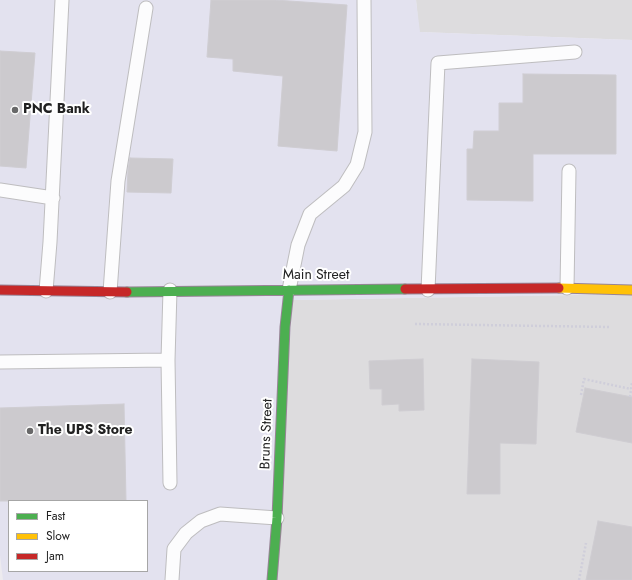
<!DOCTYPE html>
<html>
<head>
<meta charset="utf-8">
<style>
	body { margin:0 }
	#map { position:relative; width:632px; height:580px; overflow:hidden; background:#edebef; font-family:Jost,sans-serif }
	canvas { display:block }
	.legend { position:absolute; left:8px; top:500px; width:140px; height:72px; box-sizing:border-box; background:#fff; border:1px solid #a6a6a6; margin:0; padding:5px 7px; list-style:none; font-size:12px; color:#212121 }
	.legend li { display:flex; align-items:center; gap:8px; height:20px }
	.legend b { width:20px; border:1px solid #a6a6a6 }
</style>
</head>
<body>
<div id="map">
<canvas width="632" height="580"></canvas>
<ul class="legend">
<li><b style="height:5px;background:#4caf50"></b>Fast</li>
<li><b style="height:5px;background:#ffc107"></b>Slow</li>
<li><b style="height:5px;background:#c62828"></b>Jam</li>
</ul>
</div>
<script>
const context = document.querySelector('canvas').getContext('2d');
context.lineJoin = 'round';
function paint(path, color) { context.fillStyle = color; context.fill(path, 'evenodd'); }
const poly = rows => new Path2D(rows.map(r => 'M' + r).join(''));
function trace(path, color, width, dash) { context.strokeStyle = color; context.lineWidth = width; context.lineCap = dash ? 'butt' : 'round'; context.setLineDash(dash || []); context.stroke(path); }
function write(font, color, halo, rows, align = 'center') {
  context.font = font + ' Jost,sans-serif'; context.lineWidth = 4; context.setLineDash([]); context.textBaseline = 'middle'; context.strokeStyle = halo; context.fillStyle = color; for (const [text, x, y, turn = 0] of rows) {
    context.save(); context.translate(x, y); context.rotate((+turn || 0) * Math.PI / 180); context.textAlign = isNaN(turn) ? turn : align; if (halo) context.strokeText(text, 0, 0); context.fillText(text, 0, 0); context.restore();
  }
}
paint(poly([
	[416,0,632,0,632,40,419,32],
	[632,294,632,580,272,580,292,300]
]), '#dddcde');
paint(poly([
	[0,0,416,0,420,32,632,40,632,294,293,300,272,580,3,580,0,555],
	[9,501,147,501,147,571,9,571]
]), '#e3e2ef');
const building = poly([
	[211,0,275,0,347,5,337,151,278,146,283,76,233,71,233,59,207,57,211,0],
	[0,51,35,53,26,168,0,166,0,51],
	[523,74,616,75,616,154,533,154,533,201,467,200,467,149,473,149,474,131,499,131,499,103,523,103,523,74],
	[130,158,173,159,171,193,127,192,128,170,130,158],
	[423,359,424,410,399,411,399,404,382,405,382,389,370,389,369,361,423,359],
	[472,359,539,362,536,444,500,443,500,494,467,494,472,359],
	[585,388,632,397,632,443,576,432,585,388],
	[124,404,126,501,0,501,0,408,124,404],
	[598,521,632,527,632,580,586,580,598,521]
]);
paint(building, '#cccace');
trace(building, '#cfcdd2', 1);
const lane = poly([
	[0,190,53,198],
	[567,288,569,171],
	[289,290,298,245,310,214,344,186,357,165,365,132,364,0],
	[428,290,438,63,575,52],
	[46,291,50,242,62,0],
	[110,292,118,181,146,8],
	[0,362,168,360],
	[170,483,168,360,170,290],
	[172,580,174,549,186,533,201,521,220,514,277,518]
]);
const fast = poly([
	[127,292,405,289],
	[272,580,277,518,285,327,289,290]
]);
const slow = poly([
	[559,288,632,290]
]);
const jam = poly([
	[405,289,559,288],
	[0,290,127,292]
]);
trace(lane, '#bebdbf', 15);
trace(fast, '#978496', 11);
trace(slow, '#978496', 11);
trace(jam, '#978496', 11);
trace(poly([
	[415,324,610,327],
	[581,395,584,379,631,389],
	[630,397,632,382],
	[579,580,586,543]
]), '#cfceda', 2.5, [2, 2]);
trace(lane, '#fcfcfd', 13);
trace(fast, '#4caf50', 9);
trace(slow, '#ffc107', 9);
trace(jam, '#c62828', 9);
for (const [x, y, r, color] of [
	[15,110,4,"#686869"],
	[30,431,4,"#686869"]
]) { const dot = new Path2D(); dot.arc(x, y, r, 0, 2 * Math.PI); context.fillStyle = color; context.fill(dot); trace(dot, '#fff', 1.5); }
write('bold 14px', '#212121', '#fff', [
	["PNC Bank",23,110],
	["The UPS Store",38,431]
], 'left');
write('14px', '#212121', '#fff', [
	["Main Street",316,276],
	["Bruns Street",267,434,-88]
]);
</script>
</body>
</html>
